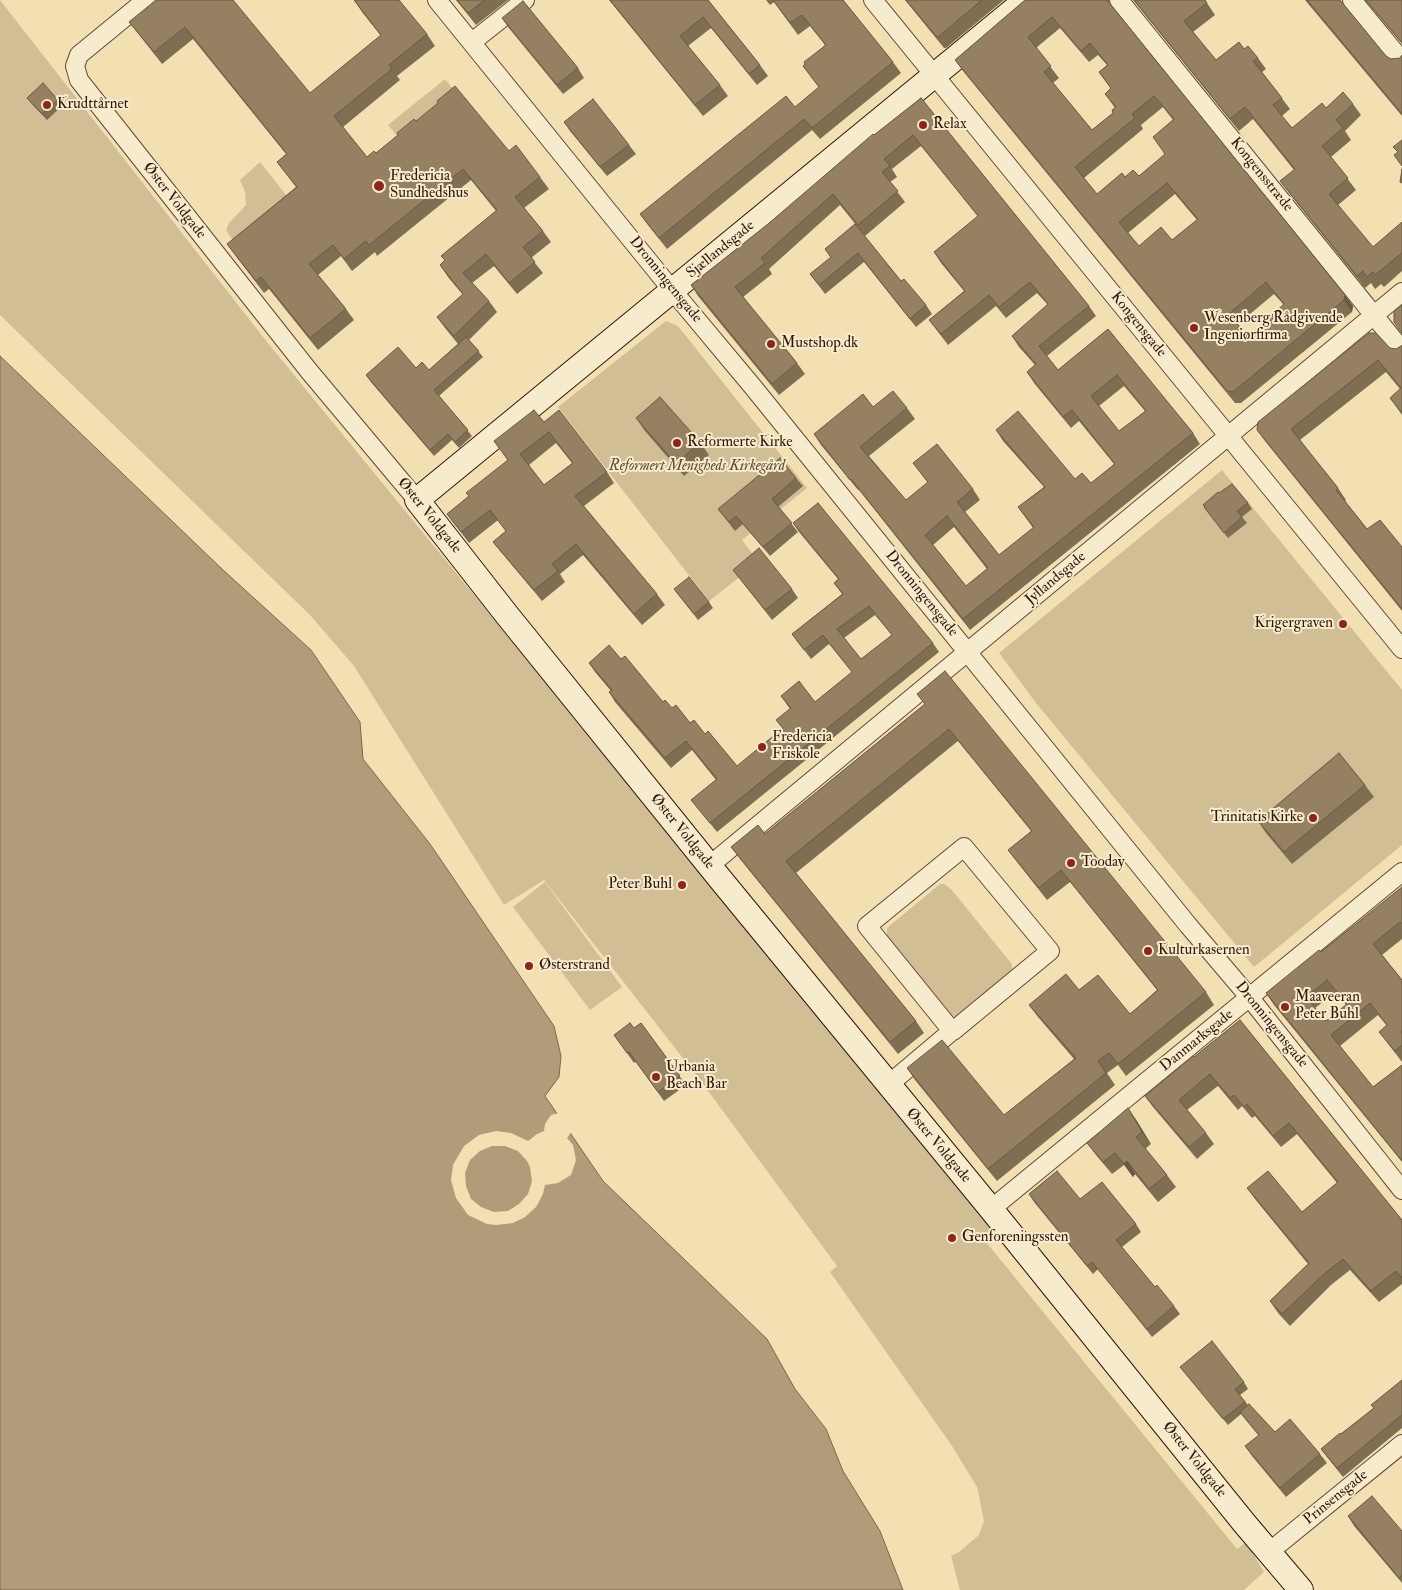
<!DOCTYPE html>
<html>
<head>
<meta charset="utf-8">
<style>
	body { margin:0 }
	canvas { display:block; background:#f3e0b2 }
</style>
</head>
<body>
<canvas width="1402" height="1590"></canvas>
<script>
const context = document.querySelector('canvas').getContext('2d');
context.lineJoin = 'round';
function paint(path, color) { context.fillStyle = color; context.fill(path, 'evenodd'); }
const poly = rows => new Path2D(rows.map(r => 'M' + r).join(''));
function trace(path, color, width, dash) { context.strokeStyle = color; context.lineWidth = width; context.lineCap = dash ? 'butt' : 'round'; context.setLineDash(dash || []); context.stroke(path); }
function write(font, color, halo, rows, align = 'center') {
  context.font = font + ' "IM FELL Double Pica",serif'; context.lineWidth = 4; context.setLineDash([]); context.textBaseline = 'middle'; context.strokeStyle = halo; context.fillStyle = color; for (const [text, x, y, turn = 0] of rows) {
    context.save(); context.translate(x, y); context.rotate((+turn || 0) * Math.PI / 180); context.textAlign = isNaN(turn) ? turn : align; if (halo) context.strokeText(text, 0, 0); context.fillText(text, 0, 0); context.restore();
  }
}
paint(poly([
	[0,0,267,342,996,1233,986,1242,1237,1549,1246,1542,1264,1572,1244,1590,960,1590,951,1556,959,1552,979,1535,984,1521,977,1487,952,1446,830,1272,837,1266,703,1084,544,880,504,905,354,666,310,615,0,315],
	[445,79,454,90,397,136,388,125],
	[260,162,294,205,233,241,226,230,229,223,246,205,245,192,240,180],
	[666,321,678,326,807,488,742,540,759,562,709,601,558,407],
	[1222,470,1402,690,1402,845,1254,967,1036,703,999,653],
	[545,882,622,987,590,1010,513,907],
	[940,884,944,884,951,889,1011,963,1013,970,957,1017,948,1015,887,938,887,928]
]), '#d2be95');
const water = poly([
	[0,356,222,569,311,650,360,722,363,759,430,844,554,1026,561,1056,559,1077,545,1096,603,1181,767,1339,795,1389,826,1429,843,1471,880,1531,903,1590,0,1590,0,356]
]);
paint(water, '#b19c79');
trace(water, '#7d674d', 1);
paint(poly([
	[559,1113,572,1131,567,1138,573,1145,576,1160,571,1175,558,1183,545,1185,543,1194,536,1207,525,1217,513,1223,496,1225,487,1224,468,1215,456,1198,451,1180,453,1165,464,1146,479,1135,496,1131,511,1133,528,1141,537,1134,544,1131,545,1124,551,1115],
	[492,1146,505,1146,518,1151,527,1161,530,1167,532,1181,528,1194,519,1204,508,1211,494,1212,481,1207,471,1199,466,1186,465,1173,470,1160,480,1151]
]), '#f3e0b2');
const street = poly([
	[146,0,79,55,75,66,79,80,309,371,417,500],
	[437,0,672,290,753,387,1188,925,1250,998,1402,1190],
	[873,0,1402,649],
	[1119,0,1402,350],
	[1352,0,1402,61],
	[472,42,525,0],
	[709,866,1402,292],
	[888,1085,952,1031,953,1031,1050,951,964,847,867,926,952,1031],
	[991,1209,1402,872],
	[1269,1552,1402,1444]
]);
const secondary = poly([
	[1026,0,417,500,507,615,721,880,991,1209,1245,1524,1301,1590]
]);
trace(street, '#614934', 20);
trace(secondary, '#30170a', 26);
trace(street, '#f7ebcd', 18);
trace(secondary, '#f7ebcd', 24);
paint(poly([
	[156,0,310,93,381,36,362,12,354,0,427,34,435,46,397,76,400,80,343,127,367,157,376,153,416,121,509,151,540,177,549,189,524,208,543,231,551,242,531,258,543,273,517,294,494,266,472,283,489,301,497,312,469,340,483,357,439,396,472,436,459,448,452,440,434,456,370,381,366,375,416,368,429,370,458,344,445,328,437,317,463,295,448,277,440,265,445,261,441,256,496,211,471,180,377,256,375,252,352,271,341,256,318,275,346,309,354,320,318,350,269,289,264,293,235,255,227,244,296,187,277,162,286,154,193,39,162,64,129,22],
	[456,0,508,0,476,25],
	[609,0,708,0,760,65,768,76,757,85,711,28,688,46,720,85,728,96,703,116],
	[766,0,843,0,893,62,901,73,820,139,812,130,667,249,648,225,640,214,795,107,819,87,803,66,825,45,810,26,798,35,774,2,770,5],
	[905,0,1004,0,946,48,944,48],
	[1025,0,1109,0,1109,2,1353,306,1352,312,1241,403,1235,403,963,71,955,60],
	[1060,28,1089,62,1098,55,1107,65,1099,72,1111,89,1105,94,1115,108,1113,113,1092,130,1053,83,1059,78,1036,48],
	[1163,107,1173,120,1165,155,1139,176,1125,177,1097,194,1084,178,1143,129,1141,125],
	[1175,194,1197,220,1172,240,1139,246,1128,233],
	[1274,294,1284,305,1248,337,1238,324],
	[1133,0,1205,0,1215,15,1193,32,1216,60,1244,49,1258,58,1266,69,1262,72,1290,109,1282,116,1292,128,1326,108,1353,104,1361,115,1345,131,1351,140,1331,157,1356,190,1338,205,1373,247,1402,222,1402,271,1384,287,1381,284,1375,289,1371,283,1365,288,1289,193,1280,181,1294,170,1253,119,1239,131],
	[1305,0,1340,0,1386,56,1391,59,1400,58,1402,55,1402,116],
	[1365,0,1402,0,1402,44],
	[502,18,578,68,584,78,563,94,508,27],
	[27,98,58,100,62,106,47,120,32,104],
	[921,98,1089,306,1096,316,1047,356,1058,370,1108,329,1193,433,1200,444,970,630,859,490,858,490,821,445,814,434,873,407,907,408,915,419,869,456,906,500,928,483,913,463,973,489,980,500,965,512,999,555,1033,528,1018,507,1044,487,1003,441,996,430,1075,479,1091,483,1114,464,1079,421,1071,428,1034,383,1027,372,1035,365,1019,347,1012,336,1048,305,1037,293,1006,318,996,306,948,345,929,320,964,291,941,263,934,252,978,216,921,146,892,169,897,177,890,182,905,202,865,236,840,205,769,269,772,274,743,297,797,363,805,374,779,395,698,296,691,285,768,224,874,135],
	[1124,386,1145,411,1119,431,1099,406],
	[954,527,987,569,966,586,933,545],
	[564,122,629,145,636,154,607,176,570,131],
	[855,224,901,281,926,305,932,314,916,327,864,262,825,294,810,274,831,258,825,249],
	[1402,345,1402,415,1390,398,1400,389,1386,372,1300,440,1338,488,1346,500,1345,501,1367,529,1402,547,1402,611,1265,441,1257,430,1390,348,1396,349,1401,346],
	[636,418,700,442,709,455,684,476,645,431],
	[544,422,607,472,614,483,584,506,657,594,665,605,642,625,583,555,560,574,565,582,542,601,501,552,493,542,506,531,498,520,469,543,447,514,469,497,508,460,494,441],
	[556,443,572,463,544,485,529,465],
	[796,478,803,486,778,507,798,532,770,556,743,524,735,531,718,509],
	[1219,493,1248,503,1252,509,1242,517,1247,523,1228,538,1204,507],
	[793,523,933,643,939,652,717,832,691,800,716,780,692,750,671,768,615,702,609,692,611,691,595,672,589,663,621,659,663,702,705,734,737,766,783,729,776,720,790,709,781,696,815,702,852,672,829,644,811,659,792,634,842,594,834,583,838,579,799,532],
	[875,615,892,635,861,659,844,638],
	[733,570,792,589,798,598,772,620,740,579],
	[674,589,709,602,713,608,698,620],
	[917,694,1206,992,1214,1005,1126,1076,1118,1065,1107,1073,1115,1085,997,1181,915,1080,907,1068,1004,1115,1074,1059,1038,1017,1029,1005,1079,990,1130,1014,1157,990,1070,882,1047,900,1017,862,1008,850,1031,831,958,741,796,873,916,1021,924,1033,898,1054,740,859,731,847,765,834,925,704],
	[1365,785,1374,797,1292,864,1266,833,1258,821],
	[1402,887,1402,939,1382,955,1402,980,1402,1062,1379,1032,1387,1026,1378,1015,1340,1046,1373,1087,1402,1065,1402,1162,1274,1005,1266,993,1321,952],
	[1336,992,1346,1005,1326,1021,1315,1008],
	[1240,1020,1402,1220,1402,1284,1379,1302,1350,1270,1331,1285,1290,1326,1278,1313,1270,1301,1308,1264,1255,1199,1247,1188,1302,1212,1337,1183,1297,1134,1281,1147,1255,1116,1252,1118,1242,1106,1238,1110,1218,1086,1187,1110,1206,1133,1214,1144,1197,1159,1153,1107,1145,1096],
	[641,1023,686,1085,664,1101,636,1062,634,1063,614,1035,634,1028],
	[1128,1108,1151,1144,1145,1149,1167,1175,1176,1187,1158,1202,1135,1174,1133,1177,1124,1165,1112,1174,1096,1155,1087,1143],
	[1029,1194,1080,1199,1136,1224,1141,1232,1122,1247,1155,1287,1174,1306,1180,1314,1152,1337,1098,1269,1093,1274,1034,1202],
	[1180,1367,1244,1382,1248,1389,1240,1395,1248,1405,1275,1432,1320,1454,1327,1463,1286,1497,1252,1456,1245,1446,1259,1436,1241,1414,1228,1425],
	[1402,1380,1402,1428,1343,1477,1327,1457,1321,1449,1374,1408],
	[1348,1516,1402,1531,1402,1583,1354,1526]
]), '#806e53');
paint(poly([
	[1345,295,1353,306,1352,312,1344,300],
	[1128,1108,1137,1121,1151,1144,1142,1132],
	[1127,1161,1135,1174,1133,1177,1124,1164]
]), '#685a44');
const building = poly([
	[156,0,233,0,310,93,381,35,354,0,399,0,427,34,389,65,392,69,334,116,367,157,374,151,376,153,398,135,397,133,414,119,416,121,438,103,437,101,455,86,509,151,516,145,540,177,515,197,543,231,523,247,535,262,509,283,486,254,463,273,489,301,454,336,437,317,463,294,440,265,445,260,441,256,497,210,463,169,369,245,366,241,344,259,333,245,309,264,346,309,310,338,261,277,256,281,227,244,297,187,277,162,287,154,185,27,154,52,129,22,156,0],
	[457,0,485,0,468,13,457,0],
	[610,0,708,0,760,65,749,74,703,17,680,36,720,85,695,105,610,0],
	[773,0,843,0,893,62,812,128,804,119,659,238,640,214,786,96,795,107,819,87,803,66,805,64,804,62,826,45,802,15,790,23,773,0],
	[906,0,982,0,938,37,936,36,906,0],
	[1025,0,1107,0,1345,295,1344,300,1233,392,1227,391,955,60,1025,0],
	[1052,17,1081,51,1090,43,1108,65,1099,72,1111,88,1105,94,1116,107,1112,110,1113,113,1092,130,1044,72,1051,66,1028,37,1052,17],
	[1154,96,1174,119,1153,137,1165,154,1139,176,1133,170,1125,177,1122,173,1097,194,1075,167,1135,118,1132,114,1154,96],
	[1167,183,1198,219,1172,240,1161,227,1139,246,1119,222,1167,183],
	[1266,282,1284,304,1248,337,1229,314,1266,282],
	[1134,0,1205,0,1207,3,1184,21,1216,60,1239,42,1244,49,1248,46,1258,58,1253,61,1282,98,1273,105,1292,128,1322,103,1326,108,1343,92,1353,104,1336,120,1343,128,1322,146,1348,178,1329,194,1373,247,1402,222,1402,253,1375,275,1373,272,1367,277,1363,271,1357,276,1280,181,1295,169,1245,107,1230,119,1134,0],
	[1307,0,1340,0,1386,56,1391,59,1400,58,1402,55,1402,114,1307,0],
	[1366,0,1402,0,1402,43,1366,0],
	[523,1,578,68,557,85,502,18,523,1],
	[43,83,58,100,42,114,27,98,43,83],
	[921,98,1089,306,1039,346,1058,370,1108,329,1193,433,963,619,851,479,850,480,814,434,863,394,873,407,893,391,907,408,860,447,906,500,928,482,913,463,937,444,973,489,957,502,999,555,1034,527,1018,507,1045,487,996,430,1018,411,1075,479,1082,473,1091,483,1115,464,1072,410,1063,417,1027,372,1036,364,1012,336,1048,304,1030,282,999,307,989,295,941,334,929,320,965,291,934,252,978,216,913,135,884,159,890,166,882,172,898,191,858,225,833,194,761,258,765,263,735,287,797,363,772,384,691,285,768,224,873,134,874,135,921,98],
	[1117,375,1146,411,1119,431,1091,396,1117,375],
	[947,516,988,568,966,586,925,535,947,516],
	[593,99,629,145,600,167,564,122,593,99],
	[1402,140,1402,166,1394,155,1398,152,1393,147,1402,140],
	[1402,169,1402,183,1400,182,1402,169],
	[855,224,901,281,904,279,926,305,910,319,858,253,819,285,810,274,831,257,825,249,855,224],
	[1402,305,1402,333,1394,322,1394,311,1402,305],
	[1369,333,1376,333,1390,348,1396,349,1401,346,1402,345,1402,413,1390,398,1401,388,1378,360,1291,429,1338,488,1336,490,1367,529,1380,520,1402,547,1402,609,1257,430,1258,422,1369,333],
	[466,337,479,351,434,390,468,430,455,442,448,434,430,450,366,375,398,347,416,368,422,362,429,370,466,337],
	[660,397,700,442,676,464,636,418,660,397],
	[534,410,544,422,559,410,607,472,575,496,657,594,634,614,576,544,552,564,558,571,534,590,493,542,506,531,490,510,461,532,447,514,469,496,466,493,508,460,494,441,534,410],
	[549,432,573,463,544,485,520,454,549,432],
	[780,458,796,478,772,499,792,523,763,547,736,516,729,522,718,509,780,458],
	[1232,484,1248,503,1237,511,1242,517,1224,533,1204,507,1205,506,1203,505,1218,492,1219,493,1232,484],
	[818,503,933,643,710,823,691,800,717,779,686,741,665,758,609,692,612,690,589,663,609,645,621,659,625,656,663,702,665,700,672,708,676,705,690,723,694,720,705,734,708,731,737,766,783,728,776,720,791,708,781,696,799,681,815,702,852,672,823,635,804,650,792,634,843,594,834,583,839,579,793,523,818,503],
	[869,606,892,635,861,659,837,629,869,606],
	[759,548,792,589,765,610,733,570,759,548],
	[689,577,709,602,694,614,674,589,689,577],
	[945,671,1206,992,1118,1064,1109,1053,1098,1061,1106,1073,988,1169,907,1068,942,1040,1004,1115,1076,1058,1029,1005,1066,974,1079,990,1098,975,1130,1014,1158,990,1061,870,1039,888,1008,850,1032,831,949,729,786,861,916,1021,890,1042,731,847,758,825,765,834,925,704,917,694,945,671],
	[1339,753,1365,785,1284,852,1258,821,1339,753],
	[1402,887,1402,924,1400,922,1373,944,1402,980,1402,1031,1401,1032,1402,1034,1402,1045,1395,1051,1379,1032,1387,1025,1370,1003,1331,1035,1373,1087,1402,1065,1402,1161,1266,993,1319,950,1321,952,1402,887],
	[1327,980,1347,1004,1326,1021,1306,997,1327,980],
	[1240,1020,1402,1220,1402,1278,1396,1271,1371,1291,1343,1259,1324,1274,1282,1314,1270,1301,1309,1263,1247,1188,1268,1171,1302,1212,1338,1182,1289,1123,1273,1136,1247,1104,1244,1107,1234,1095,1230,1098,1210,1074,1179,1100,1206,1133,1189,1147,1145,1096,1193,1056,1194,1057,1240,1020],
	[630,1023,634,1028,641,1023,680,1076,658,1092,629,1052,627,1053,614,1035,630,1023],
	[1128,1108,1142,1132,1136,1137,1167,1175,1149,1189,1127,1161,1124,1164,1115,1153,1103,1162,1087,1143,1128,1108],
	[1057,1171,1080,1199,1102,1182,1136,1224,1116,1240,1155,1287,1157,1285,1174,1306,1147,1329,1092,1262,1087,1266,1029,1194,1057,1171],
	[1212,1341,1244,1382,1235,1389,1245,1402,1223,1419,1180,1367,1212,1341],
	[1402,1380,1402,1415,1337,1468,1321,1449,1340,1433,1341,1434,1374,1408,1371,1405,1402,1380],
	[1249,1404,1275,1432,1290,1419,1320,1454,1280,1488,1245,1446,1259,1435,1240,1412,1249,1404],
	[1372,1496,1402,1531,1402,1575,1399,1578,1348,1516,1372,1496]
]);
paint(building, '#958061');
trace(building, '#685a44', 1);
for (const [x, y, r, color] of [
	[47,105,5,"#8f2418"],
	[923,125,5,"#8f2418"],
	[379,186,6,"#8f2418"],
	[1194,328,5,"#8f2418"],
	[771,344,5,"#8f2418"],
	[677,443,5,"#8f2418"],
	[1343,624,5,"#8f2418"],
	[762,747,5,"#8f2418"],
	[1313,818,5,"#8f2418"],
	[1071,863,5,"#8f2418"],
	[682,885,5,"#8f2418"],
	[1148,951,5,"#8f2418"],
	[529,966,5,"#8f2418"],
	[1285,1007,5,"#8f2418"],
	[656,1077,5,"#8f2418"],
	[952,1238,5,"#8f2418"]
]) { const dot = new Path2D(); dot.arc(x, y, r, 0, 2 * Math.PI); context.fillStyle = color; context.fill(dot); trace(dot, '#f7ebcd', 2); }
write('15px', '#30170a', '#f7ebcd', [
	["Krudttårnet",57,105],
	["Relax",933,125],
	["Fredericia",390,177],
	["Sundhedshus",390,194],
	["Wesenberg Rådgivende",1204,319],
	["Ingeniørfirma",1204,336],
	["Mustshop.dk",781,344],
	["Reformerte Kirke",687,443],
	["Krigergraven",1333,624,"right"],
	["Fredericia",772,738],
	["Friskole",772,755],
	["Trinitatis Kirke",1303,818,"right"],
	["Tooday",1081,863],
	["Peter Buhl",672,885,"right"],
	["Kulturkasernen",1158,951],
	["Østerstrand",539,966],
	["Maaveeran",1295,998],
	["Peter Buhl",1295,1015],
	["Urbania",666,1068],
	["Beach Bar",666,1085],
	["Genforeningssten",962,1238]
], 'left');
write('15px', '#30170a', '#f7ebcd', [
	["Kongensstræde",1261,175,51],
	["Øster Voldgade",174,201,52],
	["Sjællandsgade",721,250,-39],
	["Dronningensgade",665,280,51],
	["Kongensgade",1138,325,51],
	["Øster Voldgade",429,516,51],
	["Jyllandsgade",1056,579,-40],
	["Dronningensgade",921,594,51],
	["Øster Voldgade",682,832,51],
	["Dronningensgade",1271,1025,51],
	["Danmarksgade",1197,1041,-39],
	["Øster Voldgade",938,1146,50],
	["Øster Voldgade",1194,1460,51],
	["Prinsensgade",1336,1498,-39]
]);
write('italic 15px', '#614934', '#f7ebcd', [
	["Reformert Menigheds Kirkegård",697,467]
]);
</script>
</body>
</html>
